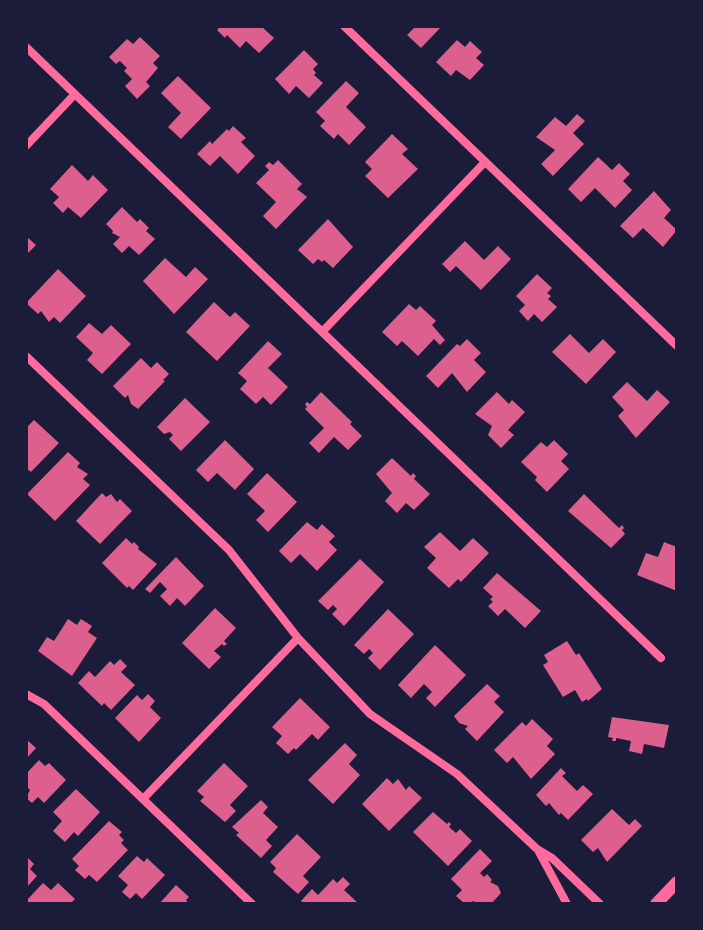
<!DOCTYPE html>
<html>
<head>
<meta charset="utf-8">
<style>
	body { margin:0 }
	#map { position:relative; width:703px; height:930px; overflow:hidden; background:#1b1b3a; font-family:"Source Sans 3",sans-serif }
	canvas { display:block }
	.frame { position:absolute; inset:0; border:28px solid #1b1b3a; pointer-events:none }
</style>
</head>
<body>
<div id="map">
<canvas width="703" height="930"></canvas>
<div class="frame"></div>
</div>
<script>
const context = document.querySelector('canvas').getContext('2d');
context.lineJoin = 'round';
function paint(path, color) { context.fillStyle = color; context.fill(path, 'evenodd'); }
const poly = rows => new Path2D(rows.map(r => 'M' + r).join(''));
function trace(path, color, width, dash) { context.strokeStyle = color; context.lineWidth = width; context.lineCap = dash ? 'butt' : 'round'; context.setLineDash(dash || []); context.stroke(path); }
paint(poly([
	[221,26,261,26,274,38,259,53,246,41,240,48,227,35,225,38,217,30],
	[416,26,442,26,421,48,407,35],
	[140,37,160,56,153,63,158,68,146,82,150,86,137,99,125,86,132,79,124,71,127,68,120,61,116,64,109,57,127,39,133,44],
	[457,40,465,47,470,41,482,52,476,58,484,65,470,80,456,70,451,76,436,62],
	[304,50,318,64,313,69,316,73,314,75,323,83,309,98,296,86,289,94,275,79],
	[178,76,211,108,181,139,168,127,181,113,161,93],
	[346,81,359,93,346,107,366,127,349,145,338,134,334,139,320,126,325,121,316,112],
	[577,114,585,121,573,133,584,144,553,176,541,164,555,150,536,137,555,117,566,126],
	[233,126,246,138,241,142,255,156,238,174,220,156,210,166,197,154,210,141,212,144,227,129,229,131],
	[392,134,408,149,402,154,418,169,388,198,365,176,372,169,365,162],
	[598,157,612,170,619,163,630,174,623,181,632,190,615,208,595,188,581,202,568,189],
	[278,160,302,184,297,189,307,197,276,229,263,216,276,202,256,183,269,170,265,166,269,162,273,165],
	[72,165,88,181,93,175,108,190,81,218,68,207,63,213,53,203,59,197,50,189],
	[654,191,671,210,664,218,677,230,663,247,643,228,633,238,620,226],
	[122,207,137,222,140,219,149,228,146,231,155,239,139,255,129,246,122,253,113,244,120,237,112,233,113,231,106,224],
	[328,219,353,247,333,268,324,260,322,262,318,259,313,264,298,250],
	[26,236,36,245,26,255],
	[465,241,484,260,498,246,511,259,481,290,456,266,450,272,442,264],
	[165,258,186,277,195,267,208,279,174,314,143,281],
	[58,269,86,296,60,323,54,317,49,322,41,311,38,314,26,303],
	[537,274,552,288,547,293,551,296,548,299,557,307,542,322,534,314,528,321,519,311,525,305,516,296],
	[214,302,230,317,235,312,250,326,217,361,186,332],
	[409,304,416,310,420,306,436,321,432,325,445,340,440,345,434,339,418,356,402,341,397,346,382,332],
	[89,323,102,334,111,325,131,344,102,374,87,360,93,353,76,337],
	[570,334,589,353,603,339,616,352,586,384,552,352],
	[467,339,481,353,474,360,486,372,467,392,452,373,438,388,426,376,457,344,460,346],
	[268,341,282,354,268,368,288,387,271,405,263,397,256,404,240,389,247,381,238,373],
	[141,358,151,368,157,362,169,374,163,380,165,381,138,409,131,404,128,395,125,398,113,386],
	[627,382,647,401,657,390,670,402,636,438,618,416,624,410,612,397],
	[321,392,352,422,350,424,362,436,348,450,334,437,319,453,309,443,324,428,305,409,307,407,305,404,307,402,310,404],
	[497,392,509,404,512,400,525,412,508,430,514,435,501,448,488,435,492,426,475,414],
	[185,398,210,422,181,451,169,439,173,435,170,432,164,434,157,427],
	[34,420,59,443,31,472,26,468,26,428],
	[225,440,254,469,235,490,217,473,208,482,196,470],
	[554,440,568,454,561,461,569,469,547,492,535,480,537,477,521,462,541,442,547,447],
	[68,452,80,463,77,467,88,474,83,479,90,485,55,521,27,494],
	[392,458,411,476,413,473,416,476,414,479,430,494,414,510,406,503,397,513,385,501,392,493,376,474],
	[267,473,297,502,268,532,256,520,265,511,247,494],
	[102,493,106,497,111,494,117,502,120,499,132,511,100,544,76,521],
	[584,494,619,528,622,525,624,528,622,530,625,534,611,548,568,511],
	[307,522,317,530,322,524,335,536,329,542,337,550,317,571,300,554,291,563,279,551],
	[440,532,460,551,473,538,489,553,461,582,458,579,449,588,427,568,436,558,424,547],
	[126,538,132,544,134,542,139,547,138,549,157,564,133,590,129,586,127,588,102,563],
	[664,542,677,547,677,591,637,575,646,553,658,557],
	[176,557,204,586,185,606,177,598,170,606,160,596,167,589,160,582,150,593,145,589],
	[360,559,384,582,344,626,332,614,337,609,333,605,328,610,318,601],
	[497,573,541,611,525,628,505,609,498,616,488,606,493,602,490,599,493,597,483,588],
	[215,608,236,628,224,641,227,644,224,646,222,644,214,651,221,657,209,669,182,643],
	[388,609,414,634,380,670,368,658,373,653,369,649,364,654,354,645],
	[68,619,77,625,81,619,92,626,88,632,97,638,72,676,38,651,47,637,54,641],
	[567,641,576,655,579,653,602,689,588,701,587,699,582,702,575,690,563,697,543,665,548,662,544,655],
	[435,645,466,675,435,707,426,698,432,692,424,684,411,698,398,685],
	[120,659,127,666,121,672,135,685,111,710,104,703,102,706,78,683,89,671,95,677,110,661,114,665],
	[487,684,500,696,494,702,504,712,477,741,465,729,468,726,459,723,454,716],
	[148,694,155,701,150,707,161,718,139,742,115,718,137,695,142,700],
	[300,698,330,727,318,740,312,734,296,750,294,748,288,754,276,743,282,736,272,727],
	[612,717,669,725,664,748,644,744,642,754,629,751,631,741,616,738,616,741,612,741,613,738,608,737],
	[532,719,553,739,547,746,555,754,531,779,513,757,507,763,494,750,522,722,526,726],
	[26,739,36,748,26,759],
	[345,743,357,755,349,764,360,775,333,804,308,780],
	[39,760,45,766,49,763,66,780,44,803,38,797,32,803,26,798,30,790,26,786,26,774],
	[224,763,248,786,230,805,236,811,225,822,200,801,204,797,197,791],
	[561,768,566,773,562,776,577,791,583,785,593,794,568,820,561,813,559,815,549,803,546,806,536,795],
	[387,778,393,784,398,779,406,790,409,786,422,798,389,831,362,804],
	[76,789,100,812,78,836,74,832,65,842,53,831,62,821,53,812],
	[261,800,268,807,263,813,278,827,266,840,272,846,261,858,236,835,239,833,232,827],
	[612,809,629,825,635,819,642,826,607,862,598,848,593,852,581,840],
	[433,812,447,824,449,822,451,824,449,827,456,833,460,829,472,841,448,866,413,832],
	[109,821,122,832,119,835,124,840,121,843,128,850,97,882,89,875,85,879,75,870,79,866,72,859],
	[297,834,321,857,303,876,309,882,298,894,273,872,276,868,270,862],
	[480,849,492,861,480,873,484,877,487,874,492,880,490,882,498,886,501,893,491,904,477,904,474,901,465,904,456,896,462,890,451,879],
	[26,856,34,864,30,869,37,876,26,888],
	[137,856,144,862,147,858,165,875,142,899,136,893,130,899,122,892,128,885,118,876],
	[343,877,350,884,344,890,359,904,304,904,301,901,312,889,318,895,333,879,337,883],
	[43,883,51,890,58,883,75,899,70,904,26,904,26,901],
	[176,885,189,897,186,900,189,904,159,904]
]), '#dd5f8e');
trace(poly([
	[344,26,677,346],
	[26,47,661,658],
	[26,146,75,94],
	[323,331,485,162],
	[26,356,229,550,298,638,370,714,457,774,537,849,552,858,600,904],
	[26,694,44,704,252,904],
	[143,799,298,638],
	[538,850,567,904]
]), '#ff6b9d', 8);
trace(poly([
	[656,904,677,882]
]), '#ff6b9d', 12);
</script>
</body>
</html>
